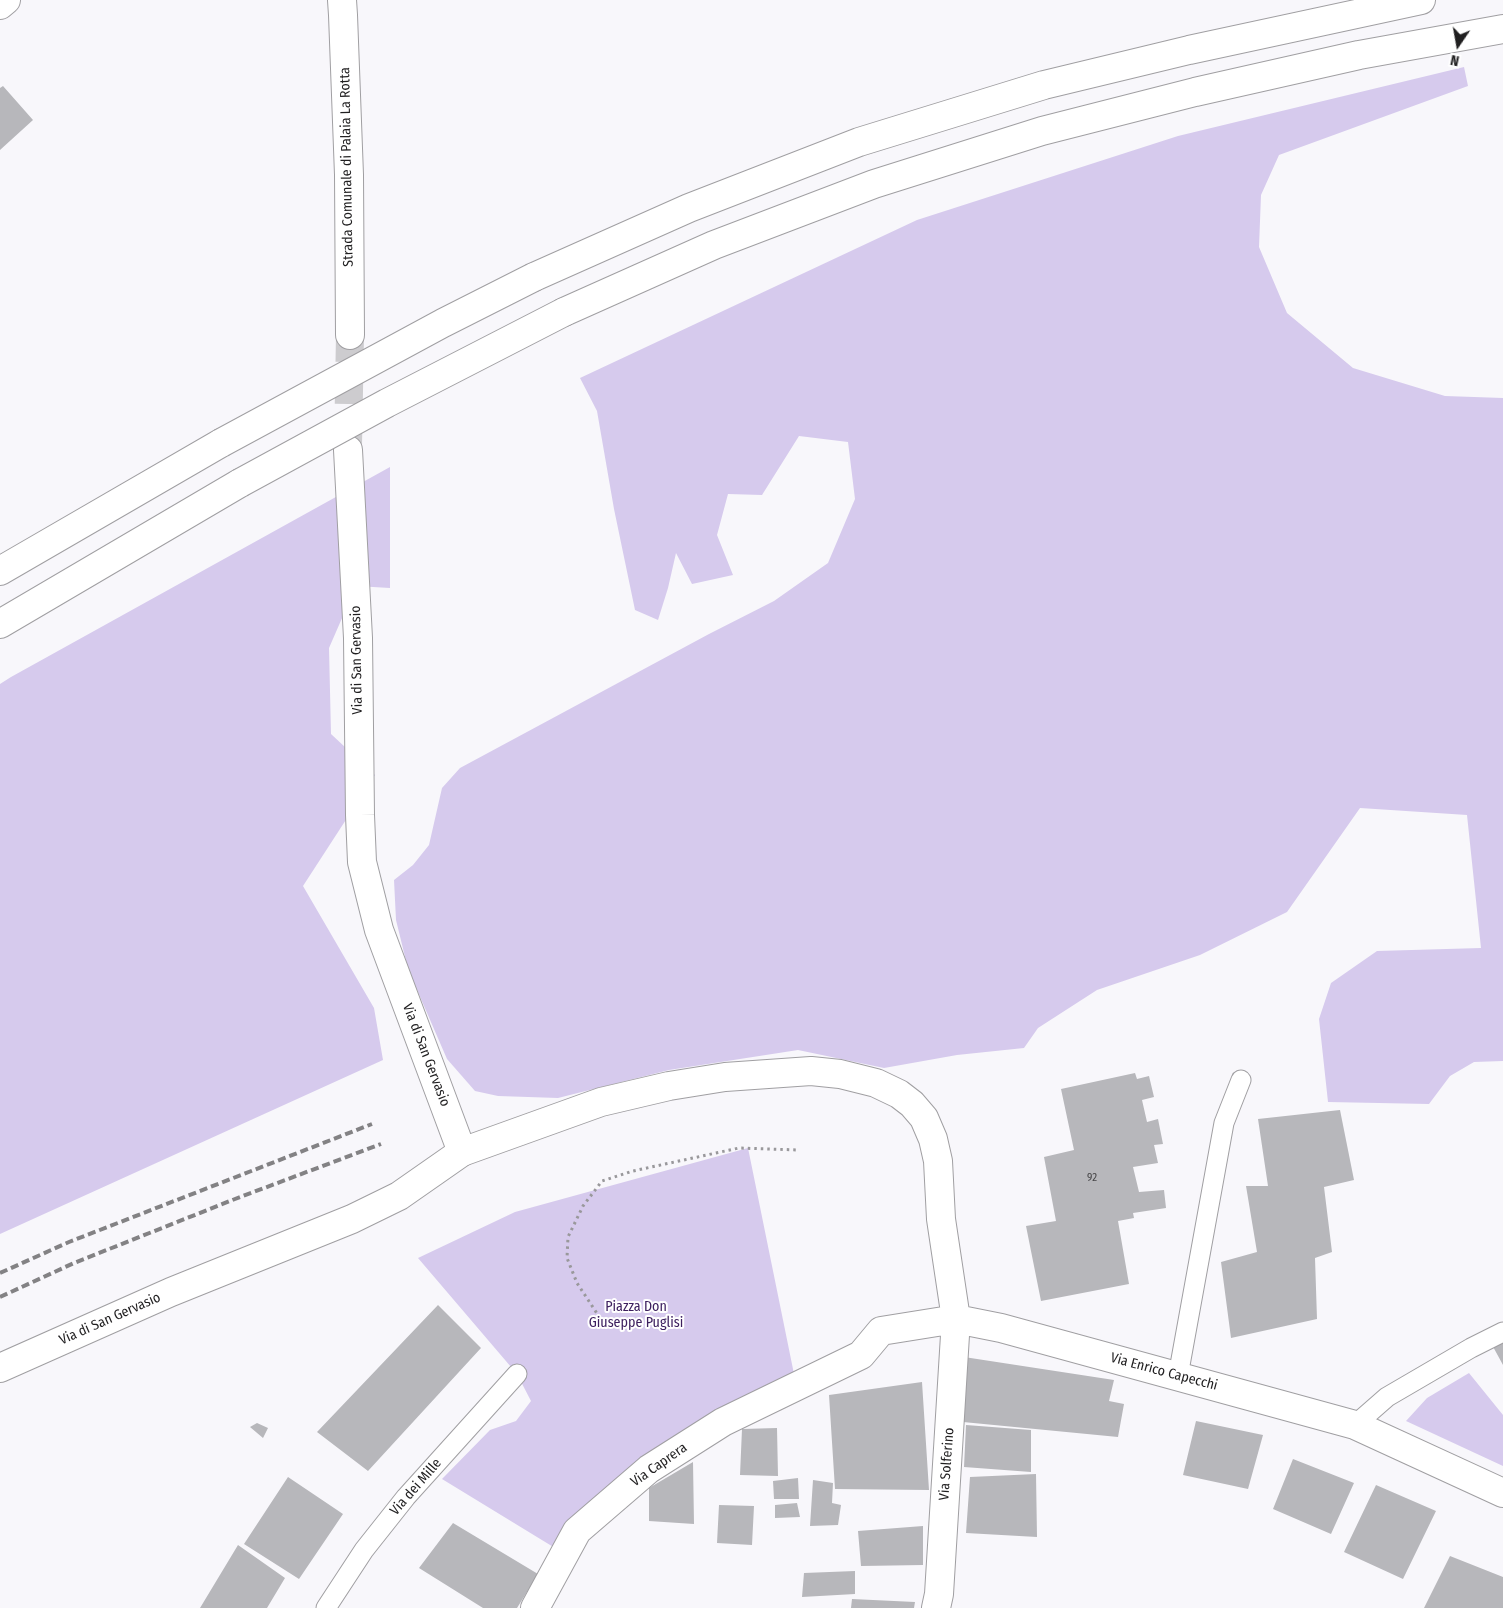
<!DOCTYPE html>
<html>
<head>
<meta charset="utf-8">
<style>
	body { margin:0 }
	#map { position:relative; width:1503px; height:1608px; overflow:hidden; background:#f8f7fb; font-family:"Fira Sans Condensed",sans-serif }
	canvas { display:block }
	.north { position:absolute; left:1433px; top:20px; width:50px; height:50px; -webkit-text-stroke:4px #fff; paint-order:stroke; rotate:192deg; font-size:14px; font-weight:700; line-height:20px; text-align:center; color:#201f20 }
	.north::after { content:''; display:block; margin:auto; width:18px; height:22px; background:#201f20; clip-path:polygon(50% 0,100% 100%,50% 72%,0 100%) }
</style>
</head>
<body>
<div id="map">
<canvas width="1503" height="1608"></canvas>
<div class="north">N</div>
</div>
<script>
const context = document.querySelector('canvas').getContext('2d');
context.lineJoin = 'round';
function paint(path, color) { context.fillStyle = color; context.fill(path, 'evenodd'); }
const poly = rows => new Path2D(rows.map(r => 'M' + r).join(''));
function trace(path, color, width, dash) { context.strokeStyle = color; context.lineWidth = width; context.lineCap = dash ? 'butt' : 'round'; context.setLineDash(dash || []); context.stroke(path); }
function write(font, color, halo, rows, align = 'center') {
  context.font = font + ' "Fira Sans Condensed",sans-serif'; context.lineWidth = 4; context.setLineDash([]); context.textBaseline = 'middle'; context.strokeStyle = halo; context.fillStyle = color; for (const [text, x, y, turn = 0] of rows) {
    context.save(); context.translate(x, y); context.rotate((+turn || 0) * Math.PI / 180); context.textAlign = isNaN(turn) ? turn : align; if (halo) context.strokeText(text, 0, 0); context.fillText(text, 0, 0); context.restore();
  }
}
paint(poly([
	[1464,67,1468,86,1279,155,1261,195,1259,247,1287,313,1353,368,1445,396,1503,398,1503,1061,1474,1062,1450,1076,1429,1104,1328,1102,1319,1019,1331,983,1377,951,1481,948,1467,815,1360,808,1287,912,1200,955,1097,990,1038,1028,1024,1048,957,1055,884,1068,798,1050,669,1070,558,1098,498,1096,475,1091,447,1059,408,969,396,920,394,880,413,865,429,845,442,788,460,768,709,634,774,601,828,563,855,499,848,442,799,436,762,495,728,494,717,535,733,575,692,584,676,553,668,588,658,620,635,610,614,509,597,411,580,378,917,220,1178,136],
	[390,467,390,588,356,586,329,648,331,734,375,775,303,886,374,1008,383,1060,0,1234,0,684,11,677],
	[748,1148,794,1374,555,1548,442,1479,490,1430,516,1421,531,1401,517,1374,418,1258,515,1212],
	[1469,1373,1503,1415,1503,1466,1406,1421,1427,1398]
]), '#d6caed');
paint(poly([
	[3,86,33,120,0,150,0,88],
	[1135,1073,1137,1079,1149,1076,1154,1097,1142,1100,1147,1122,1158,1119,1163,1144,1154,1145,1158,1163,1133,1167,1139,1192,1164,1190,1166,1208,1133,1213,1134,1218,1118,1221,1129,1284,1041,1301,1026,1226,1056,1221,1044,1157,1074,1150,1061,1089],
	[1340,1110,1354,1180,1324,1187,1332,1252,1315,1258,1317,1319,1231,1338,1221,1262,1257,1252,1246,1186,1268,1186,1258,1119],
	[438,1305,481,1348,368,1471,317,1432],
	[1503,1337,1503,1365,1491,1343],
	[964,1357,1114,1380,1109,1401,1124,1404,1118,1437,963,1422],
	[922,1382,929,1490,835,1489,829,1395],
	[1196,1421,1263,1435,1248,1489,1183,1475],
	[257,1423,268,1428,263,1438,250,1427],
	[966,1425,1031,1430,1031,1472,964,1467],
	[777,1428,778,1476,740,1475,742,1429],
	[1293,1459,1354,1483,1331,1534,1273,1509],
	[693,1462,694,1524,649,1521,649,1488],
	[1036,1474,1037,1537,966,1533,970,1477],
	[288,1477,343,1514,299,1579,244,1544],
	[798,1478,799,1499,774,1499,773,1481],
	[813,1480,833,1483,832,1503,841,1505,838,1525,810,1526],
	[1376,1485,1436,1511,1403,1579,1344,1552],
	[797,1503,800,1517,775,1518,775,1505],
	[719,1505,754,1506,752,1545,717,1543],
	[453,1523,538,1574,517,1608,483,1608,419,1568],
	[923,1526,923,1565,861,1566,858,1531],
	[238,1545,285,1578,267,1608,200,1608],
	[1450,1556,1503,1577,1503,1608,1424,1608],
	[855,1571,855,1594,802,1597,804,1573],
	[852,1599,915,1602,914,1608,851,1608]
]), '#b7b7bb');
trace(poly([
	[348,446,350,335]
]), '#cdcccf', 28, [28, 14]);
const lane = poly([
	[1178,1376,1224,1123,1241,1080],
	[1355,1425,1387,1397,1471,1348,1503,1332],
	[326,1608,364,1550,406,1497,517,1374]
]);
const street = poly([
	[0,5,6,0],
	[462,1152,601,1102,669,1086,725,1077,811,1071,840,1074,876,1083,899,1094,912,1104,924,1118,933,1139,938,1161,941,1219,956,1319,939,1594,936,1608],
	[535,1608,577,1531,649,1469,723,1422,861,1355,881,1331,956,1319,1001,1328,1355,1425,1503,1493]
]);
const secondary = poly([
	[342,0,343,15,349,175,350,335],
	[0,1368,171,1292,352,1219,399,1196,462,1152,379,930,362,862,360,815,358,638,348,450]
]);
const highway = poly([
	[534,277,689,208,859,142,1044,85,1189,50,1421,0],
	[564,312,714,245,874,184,1042,131,1195,92,1359,55,1503,29],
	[0,571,221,443],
	[0,624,240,483]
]);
trace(lane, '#a09fa2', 21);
trace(street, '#a09fa2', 30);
trace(secondary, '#a09fa2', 30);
trace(highway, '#a09fa2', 30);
trace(poly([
	[600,1318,577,1283,567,1258,568,1237,583,1206,602,1181,633,1171,739,1148,799,1150]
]), '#99989b', 3, [2.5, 4]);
trace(lane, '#fff', 19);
trace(street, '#fff', 28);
trace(secondary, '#fff', 28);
trace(highway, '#fff', 28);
trace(poly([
	[0,1273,69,1242,372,1124],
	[0,1297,74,1263,235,1199,381,1144]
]), '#838284', 4, [8, 4]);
const highwayBridge = poly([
	[221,443,443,323,534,277],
	[240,483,387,403,564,312]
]);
trace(highwayBridge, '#a09fa2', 30, []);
trace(highwayBridge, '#fff', 28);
write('11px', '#464547', null, [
	["92",1092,1178]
]);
write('14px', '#201f20', '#fff', [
	["Strada Comunale di Palaia La Rotta",347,167,-91],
	["Via di San Gervasio",357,660,-91],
	["Via di San Gervasio",426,1055,69],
	["Via di San Gervasio",110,1319,-24],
	["Via Enrico Capecchi",1164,1372,15],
	["Via Solferino",947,1464,-86],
	["Via Caprera",659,1465,-35],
	["Via dei Mille",416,1487,-49]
]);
write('14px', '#3d205f', '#fff', [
	["Piazza Don",636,1307],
	["Giuseppe Puglisi",636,1323]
]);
</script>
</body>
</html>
